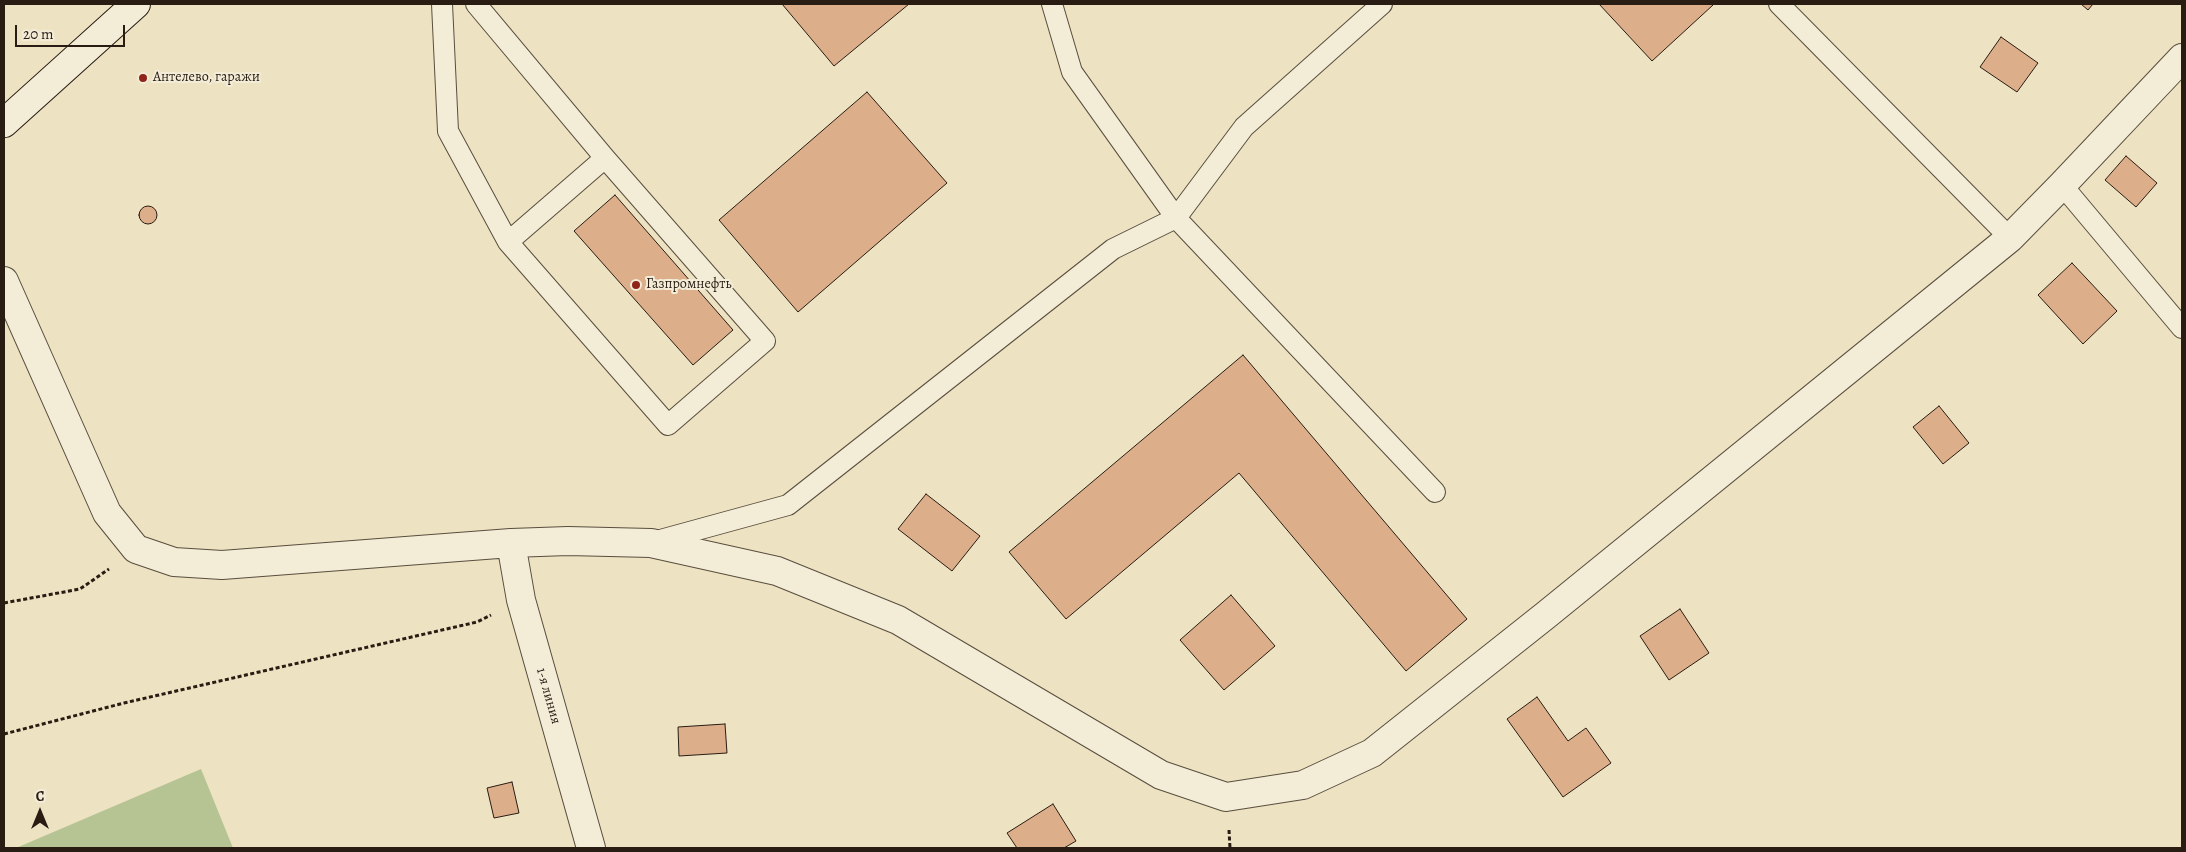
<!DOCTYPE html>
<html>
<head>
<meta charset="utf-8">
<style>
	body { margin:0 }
	#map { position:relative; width:2186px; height:852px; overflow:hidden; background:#ede2c1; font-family:Alegreya,serif }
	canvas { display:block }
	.frame { position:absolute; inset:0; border:5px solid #281c13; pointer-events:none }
	.north { position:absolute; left:15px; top:787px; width:50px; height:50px; -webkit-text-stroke:4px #f3ecd7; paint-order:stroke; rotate:0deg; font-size:14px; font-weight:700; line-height:20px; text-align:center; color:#281c13 }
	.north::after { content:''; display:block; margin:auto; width:18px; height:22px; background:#281c13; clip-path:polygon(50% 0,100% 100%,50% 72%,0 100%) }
	.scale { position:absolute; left:15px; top:25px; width:110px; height:22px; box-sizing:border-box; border:2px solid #281c13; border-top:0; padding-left:6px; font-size:15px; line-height:18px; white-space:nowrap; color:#281c13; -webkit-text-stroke:4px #f3ecd7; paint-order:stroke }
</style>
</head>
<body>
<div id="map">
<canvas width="2186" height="852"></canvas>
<div class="frame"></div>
<div class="north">С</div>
<div class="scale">20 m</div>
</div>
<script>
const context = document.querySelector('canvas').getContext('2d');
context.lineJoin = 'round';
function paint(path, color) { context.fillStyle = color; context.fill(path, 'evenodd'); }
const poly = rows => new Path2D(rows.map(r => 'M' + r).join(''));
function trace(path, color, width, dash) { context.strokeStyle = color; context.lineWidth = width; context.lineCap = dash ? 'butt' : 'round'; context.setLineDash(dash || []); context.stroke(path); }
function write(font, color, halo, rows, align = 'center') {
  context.font = font + ' Alegreya,serif'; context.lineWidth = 4; context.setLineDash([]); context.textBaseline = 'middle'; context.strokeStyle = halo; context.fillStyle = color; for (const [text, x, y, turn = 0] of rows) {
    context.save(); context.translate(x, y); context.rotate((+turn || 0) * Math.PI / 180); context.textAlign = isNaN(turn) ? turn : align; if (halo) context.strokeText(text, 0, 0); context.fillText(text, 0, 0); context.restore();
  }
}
paint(poly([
	[201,769,233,848,16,848]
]), '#b6c494');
const building = poly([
	[782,4,909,4,834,66,782,4],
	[1599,4,1711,4,1713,5,1652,61,1599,4],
	[2081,4,2093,4,2088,10,2081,4],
	[2001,37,2038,63,2017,92,1980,67,2001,37],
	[867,92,947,183,798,312,719,220,867,92],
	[2126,156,2157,183,2136,207,2105,180,2126,156],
	[615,195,733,330,693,365,574,231,615,195],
	'139 215a9 9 0 1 1 18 0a9 9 0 1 1-18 0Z',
	[2072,263,2117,311,2083,344,2038,295,2072,263],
	[1243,355,1467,619,1406,671,1239,473,1066,619,1009,552,1243,355],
	[1939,406,1969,443,1943,464,1913,427,1939,406],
	[926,494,980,536,952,571,898,529,926,494],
	[1231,595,1275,646,1224,690,1180,640,1231,595],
	[1680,609,1709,653,1669,680,1640,636,1680,609],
	[1537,697,1568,741,1586,728,1611,763,1563,797,1507,719,1537,697],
	[725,724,727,753,679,756,678,727,725,724],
	[512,782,519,813,494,818,487,788,512,782],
	[1053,804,1076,841,1064,848,1017,848,1007,833,1053,804]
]);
paint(building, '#dcaf8a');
trace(building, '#281c13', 1);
const lane = poly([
	[442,4,448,131,508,242,668,425,765,341,605,158,476,4],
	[1052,4,1072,72,1176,218,1435,492],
	[1779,4,2010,238],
	[2062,185,2182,328],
	[508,242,605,158],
	[653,542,788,505,1113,249,1176,218,1244,127,1382,4]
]);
const street = poly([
	[4,281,107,513,136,549,174,562,222,565,511,543,568,541,651,543,777,571,898,620,1161,775,1226,797,1303,785,1372,753,1546,615,2010,238,2062,185,2182,58],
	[511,543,521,600,591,848]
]);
const secondary = poly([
	[4,123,136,4]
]);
trace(lane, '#594e3e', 22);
trace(street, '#594e3e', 30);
trace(secondary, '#281c13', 30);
trace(poly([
	[4,603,80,589,109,569],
	[4,734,124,703,477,622,491,615],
	[1229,830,1230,848]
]), '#281c13', 3, [4, 2.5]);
trace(lane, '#f3ecd7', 20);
trace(street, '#f3ecd7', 28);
trace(secondary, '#f3ecd7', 28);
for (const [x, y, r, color] of [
	[143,78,5,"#8f2418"],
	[636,285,5,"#8f2418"]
]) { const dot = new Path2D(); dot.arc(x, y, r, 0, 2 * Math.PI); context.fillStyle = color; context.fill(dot); trace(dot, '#f3ecd7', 2); }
write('14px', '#281c13', '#f3ecd7', [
	["Антелево, гаражи",153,78],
	["Газпромнефть",646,285]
], 'left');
write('14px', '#281c13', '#f3ecd7', [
	["1-я линия",548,696,74]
]);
</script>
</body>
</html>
